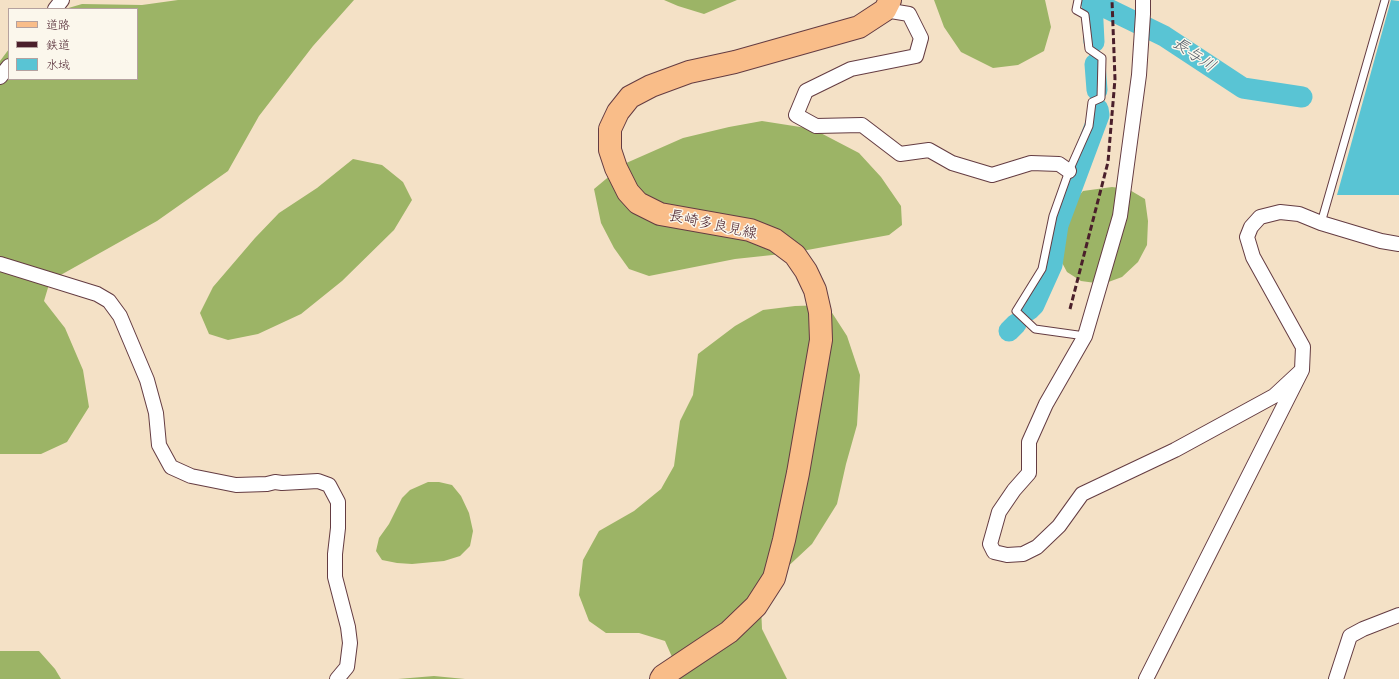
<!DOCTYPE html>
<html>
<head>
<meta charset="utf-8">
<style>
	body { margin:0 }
	#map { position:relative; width:1399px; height:679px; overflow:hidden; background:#f4e1c6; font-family:"Patrick Hand","Klee One",sans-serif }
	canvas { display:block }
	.legend { position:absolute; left:8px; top:8px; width:130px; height:72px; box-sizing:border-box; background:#fbf7ec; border:1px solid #b4a19f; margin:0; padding:5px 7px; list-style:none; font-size:12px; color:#4a1f2b }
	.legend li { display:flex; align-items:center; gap:8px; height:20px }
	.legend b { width:20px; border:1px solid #b4a19f }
</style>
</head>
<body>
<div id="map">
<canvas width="1399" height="679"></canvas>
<ul class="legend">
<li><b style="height:5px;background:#f9bd89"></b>道路</li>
<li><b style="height:5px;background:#4a1f2b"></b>鉄道</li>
<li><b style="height:11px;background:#59c4d4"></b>水域</li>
</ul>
</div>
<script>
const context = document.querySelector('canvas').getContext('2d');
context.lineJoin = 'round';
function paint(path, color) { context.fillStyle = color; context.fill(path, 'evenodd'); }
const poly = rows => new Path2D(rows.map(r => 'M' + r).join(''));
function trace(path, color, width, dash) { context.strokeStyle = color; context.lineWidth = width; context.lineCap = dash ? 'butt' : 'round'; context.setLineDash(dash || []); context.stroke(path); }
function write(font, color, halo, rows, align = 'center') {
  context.font = font + ' "Patrick Hand","Klee One",sans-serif'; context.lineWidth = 3; context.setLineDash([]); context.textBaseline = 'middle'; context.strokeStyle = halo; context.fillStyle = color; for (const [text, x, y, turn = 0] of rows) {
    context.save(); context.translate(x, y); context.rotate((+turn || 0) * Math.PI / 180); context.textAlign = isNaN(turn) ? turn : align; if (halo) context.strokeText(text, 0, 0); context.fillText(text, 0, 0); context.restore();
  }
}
paint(poly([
	[178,0,354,0,313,46,259,116,228,171,157,221,50,281,44,301,65,328,83,370,89,407,67,442,41,454,0,454,0,61,9,49,9,79,137,79,137,9,65,9,82,4,142,5],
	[664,0,737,0,704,14,678,6],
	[934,0,1045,0,1051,27,1044,51,1018,65,993,68,961,52,944,27],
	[762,121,813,129,859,153,881,177,901,206,902,225,889,235,791,253,735,259,649,276,629,269,614,248,601,223,594,189,624,164,683,138,729,127],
	[353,159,382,165,403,182,412,200,394,230,342,281,301,314,258,334,228,340,209,334,200,313,213,287,255,238,279,213,317,188],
	[1112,187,1128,189,1145,199,1148,221,1147,245,1138,262,1122,277,1103,284,1081,281,1067,272,1060,259,1061,231,1068,209,1083,191],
	[827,305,847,336,860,375,857,425,846,464,837,504,812,544,782,572,761,606,762,629,787,679,678,679,676,666,665,641,639,633,606,633,589,621,579,595,583,560,599,531,634,511,661,489,674,466,680,421,693,395,698,354,735,326,763,310,795,306],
	[428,482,439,482,452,485,461,496,469,513,473,531,470,546,460,556,444,561,412,564,397,563,382,560,376,551,379,538,389,524,402,498,410,490],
	[0,651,39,651,55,669,61,679,0,679],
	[434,676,465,679,398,679]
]), '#9cb466');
paint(poly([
	[1391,0,1399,1,1399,195,1337,195]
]), '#59c4d4');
trace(poly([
	[1090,0,1164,36,1243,88,1302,97],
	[1092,1,1094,42],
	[1095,64,1097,90],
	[1029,310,1034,305,1052,265,1058,225,1099,115,1098,109],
	[1009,331,1016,324]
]), '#59c4d4', 21);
const lane = poly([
	[1078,0,1076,10,1085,15,1089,49,1102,58,1101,98,1092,102,1089,126,1069,171,1053,216,1042,269,1016,311,1035,329,1085,336],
	[1321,223,1385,0]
]);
const street = poly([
	[1143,0,1143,14,1139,75,1120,216,1085,336,1046,404,1029,442,1029,473,1014,490,999,512,990,544,994,552,1007,555,1023,554,1037,547,1059,526,1082,494,1175,450,1274,396,1302,370],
	[55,9,62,0],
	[885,10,909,14,921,38,916,56,851,69,806,91,796,115,816,126,862,125,900,154,929,150,952,163,992,175,1031,163,1059,164,1069,171],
	[0,77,9,66],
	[0,264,97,294,109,301,120,316,147,380,156,413,159,445,171,467,191,476,236,485,267,484,275,482,282,483,318,481,329,485,338,502,338,528,335,554,335,577,348,627,350,643,347,667,337,679],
	[1146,679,1302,370,1303,347,1253,257,1247,237,1251,227,1260,217,1280,212,1299,214,1321,223,1381,241,1399,244],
	[1336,679,1350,636,1363,629,1399,615]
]);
const primary = poly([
	[661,679,663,676,729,632,756,606,774,578,784,540,798,473,821,340,820,312,815,290,806,271,795,255,775,240,750,230,660,214,638,203,628,192,616,168,610,150,610,129,618,112,630,97,651,86,689,72,735,62,859,27,885,10,890,0]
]);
trace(lane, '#643c42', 9);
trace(street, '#643c42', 16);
trace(primary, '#643c42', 24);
trace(lane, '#fff', 7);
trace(street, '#fff', 14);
trace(primary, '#f9bd89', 22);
trace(poly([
	[1070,309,1108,162,1115,79,1112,0]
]), '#4a1f2b', 3, [6, 3]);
write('15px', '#4a1f2b', '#fbf7ec', [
	["長崎多良見線",713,225,12]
]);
write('italic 16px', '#4f5966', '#fbf7ec', [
	["長与川",1194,55,34]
]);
</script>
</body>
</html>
